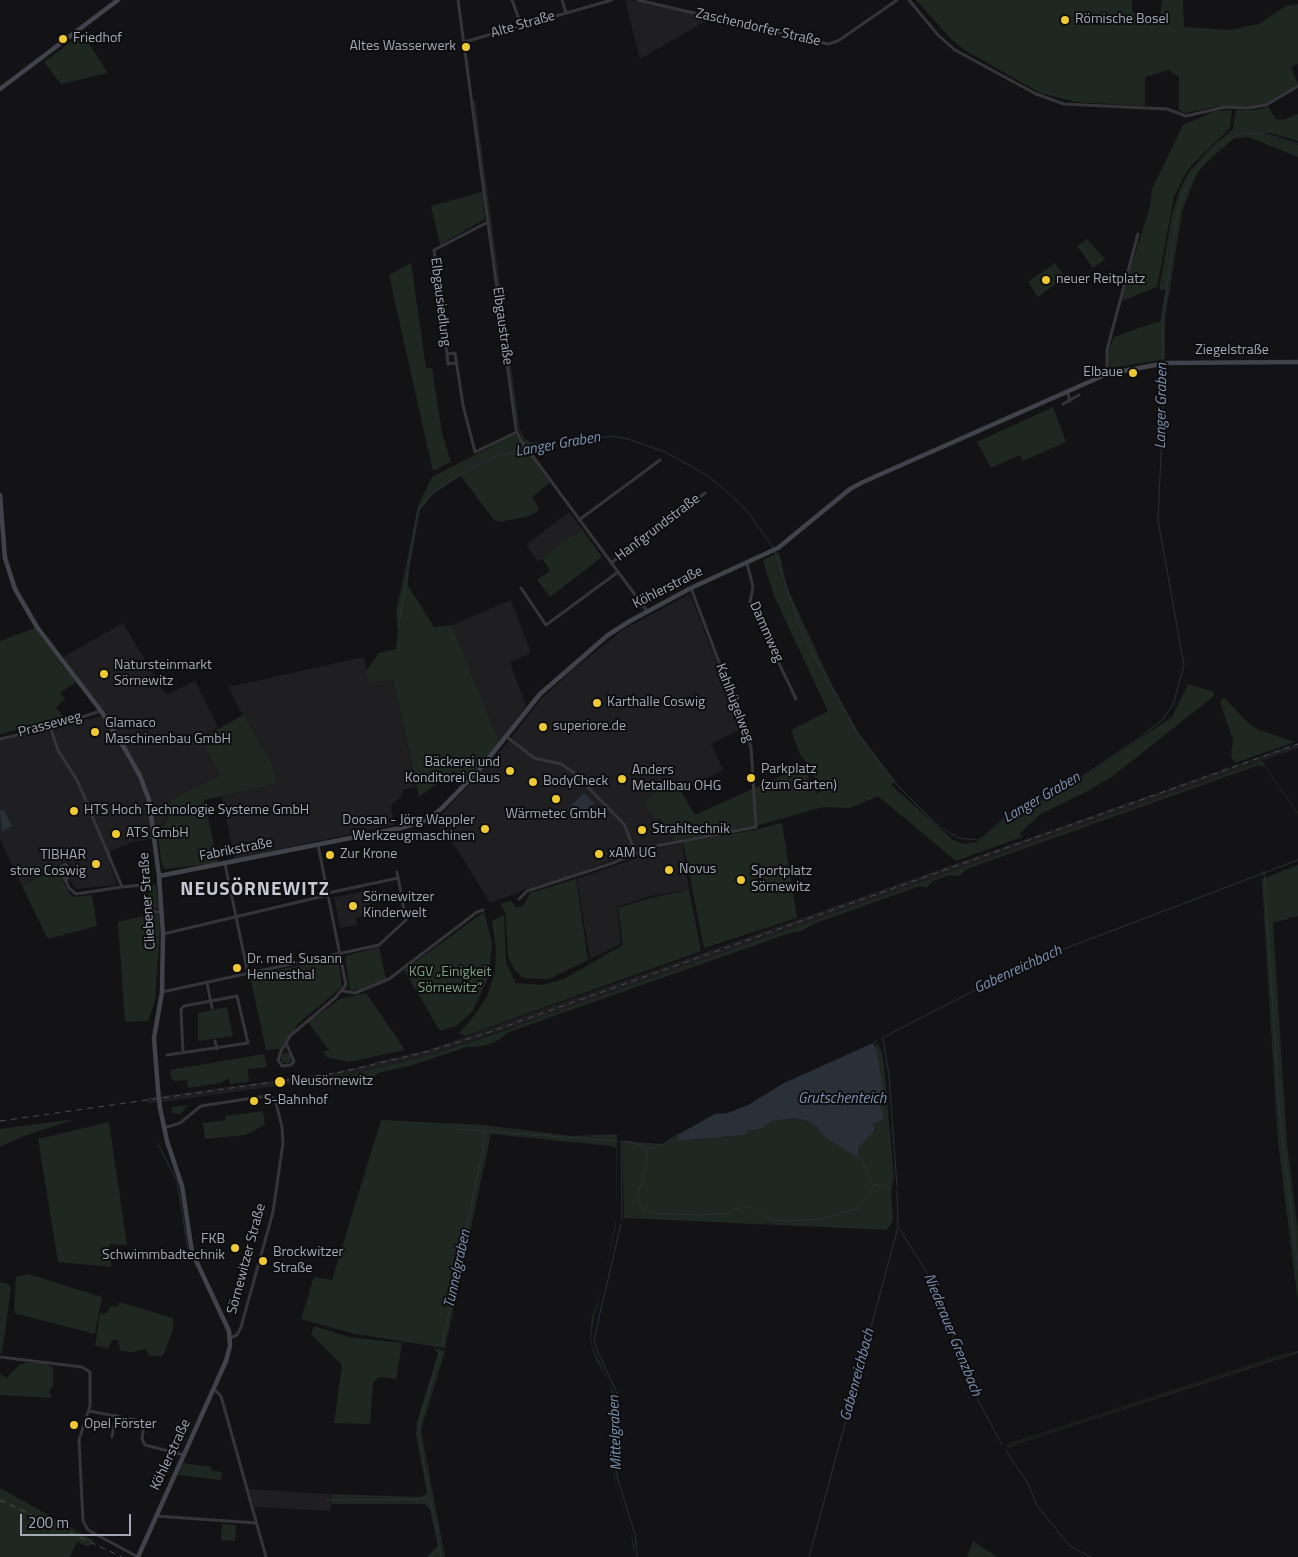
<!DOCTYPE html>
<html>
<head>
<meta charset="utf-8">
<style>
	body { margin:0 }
	#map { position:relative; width:1298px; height:1557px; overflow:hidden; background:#131315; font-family:"Titillium Web",sans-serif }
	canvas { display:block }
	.scale { position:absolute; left:20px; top:1514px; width:111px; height:22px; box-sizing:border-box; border:2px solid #a5a8b5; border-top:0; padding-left:6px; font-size:15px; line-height:18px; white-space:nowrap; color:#a5a8b5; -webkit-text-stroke:4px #0e0e10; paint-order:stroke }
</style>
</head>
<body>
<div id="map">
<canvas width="1298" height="1557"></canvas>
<div class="scale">200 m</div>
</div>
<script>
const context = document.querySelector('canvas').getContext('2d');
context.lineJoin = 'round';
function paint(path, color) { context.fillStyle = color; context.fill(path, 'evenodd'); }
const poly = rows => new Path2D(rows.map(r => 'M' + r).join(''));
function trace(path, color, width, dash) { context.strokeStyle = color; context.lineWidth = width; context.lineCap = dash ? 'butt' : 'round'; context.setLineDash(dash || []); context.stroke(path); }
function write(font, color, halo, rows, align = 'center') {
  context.font = font + ' "Titillium Web",sans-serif'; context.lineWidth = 4; context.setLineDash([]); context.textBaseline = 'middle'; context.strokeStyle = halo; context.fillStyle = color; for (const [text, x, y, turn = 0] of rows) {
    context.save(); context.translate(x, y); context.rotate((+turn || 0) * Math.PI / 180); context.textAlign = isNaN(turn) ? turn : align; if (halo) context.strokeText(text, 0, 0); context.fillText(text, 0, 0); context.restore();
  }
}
paint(poly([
	[632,0,711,18,640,59,625,1],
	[569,512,582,529,538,562,526,545],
	[690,594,742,728,711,744,723,770,681,791,672,777,658,818,673,841,639,850,576,874,532,887,490,903,459,852,435,821,504,747,541,699,570,672,624,629],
	[511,600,531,653,510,662,526,706,499,742,452,625],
	[123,623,166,695,195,681,218,727,201,738,221,774,171,799,166,825,151,827,152,839,133,842,111,851,110,865,116,878,116,885,76,889,69,879,73,867,68,862,64,862,22,886,0,839,0,740,105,715,63,657],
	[364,657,369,683,393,679,416,787,403,790,402,796,391,805,394,825,234,859,222,796,277,784,273,766,228,687],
	[1298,743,1298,748,555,1013,427,1056,340,1077,148,1104,147,1098,336,1072,374,1064,374,1062,427,1050],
	[682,843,689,890,651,896,617,907,621,944,590,959,577,879,637,858,649,850],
	[368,891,372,915,356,918,357,925,340,928,334,897],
	[249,1489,330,1494,331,1511,254,1507]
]), '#1f1f22');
paint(poly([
	[916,0,1132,0,1132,11,1136,16,1160,16,1162,0,1183,0,1184,27,1230,30,1259,24,1286,6,1298,4,1298,64,1291,67,1298,84,1266,104,1254,106,1220,106,1185,113,1179,110,1179,77,1169,70,1145,77,1145,106,1076,102,1040,93,963,49,952,40],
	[82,33,108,73,61,84,44,62],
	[473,101,475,101,519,426,524,438,530,442,539,443,540,446,529,447,522,438,516,422],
	[1268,107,1276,119,1284,120,1298,114,1298,141,1267,132,1263,134,1298,145,1298,157,1248,137,1233,139,1207,162,1196,175,1182,212,1165,319,1165,359,1111,368,1108,362,1108,352,1114,337,1159,321,1160,323,1166,289,1159,290,1172,215,1180,189,1189,172,1211,148,1233,129,1236,110,1257,110],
	[1232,110,1230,128,1188,169,1174,197,1157,287,1122,301,1129,272,1150,207,1152,189,1183,125,1215,111],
	[482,192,485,219,440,245,431,206],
	[1087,239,1105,259,1093,268,1077,246],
	[411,263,426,368,432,368,442,433,451,462,433,471,389,275],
	[1055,263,1065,277,1038,297,1028,282],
	[1053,407,1066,442,1023,461,1020,455,991,468,977,442],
	[513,435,517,436,550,483,532,497,539,509,536,512,529,516,500,522,494,520,460,475,431,496,420,510,409,568,408,586,434,627,452,625,499,742,463,783,454,771,419,797,393,679,369,683,366,671,379,653,396,649,398,631,396,612,408,556,418,506,432,477],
	[582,529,602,557,550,597,537,580,550,571,542,558],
	[779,552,787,587,831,683,858,732,895,781,891,785,953,840,964,844,978,842,1008,816,1065,789,1172,717,1188,684,1214,692,1214,696,1113,776,1090,790,1041,814,1020,833,1022,837,956,861,878,796,850,808,823,807,759,825,673,841,659,818,655,819,644,803,672,777,695,815,803,766,817,794,821,791,809,766,800,754,791,730,828,711,774,596,763,560],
	[35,628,76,682,60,693,65,699,56,707,65,718,0,734,0,641],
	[228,687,273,766,277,784,204,800,218,863,165,869,162,865,156,826,166,825,171,799,220,775,201,738,243,715],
	[1224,697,1248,723,1259,730,1295,742,1235,763,1231,756,1233,740,1220,702],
	[1262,761,1298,813,1298,815,1265,767,1259,765,967,869,959,876,950,875,933,881,926,888,920,886,813,924,802,931,790,933,551,1017,507,1033,496,1042,484,1046,467,1047,409,1066,378,1073,372,1079,344,1079,337,1082,340,1077,427,1056,492,1035],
	[782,823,797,918,704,948,683,842,755,830],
	[1298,865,1298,916,1273,923,1287,1144,1298,1232,1298,1303,1278,1142,1262,883,1262,879],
	[56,868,69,893,74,897,92,895,97,926,48,939,22,886],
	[576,879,588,960,549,979,523,978,515,970,508,957,506,916,501,904,511,900,516,908,524,905,530,893],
	[148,884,156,885,159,910,149,905],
	[689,890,701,951,465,1036,459,1033,474,1016,487,997,495,972,496,950,492,921,504,915,506,963,516,983,542,985,564,979,623,945,618,908,650,898],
	[484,912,492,943,489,976,472,1012,456,1026,440,1031,404,970],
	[155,913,159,915,160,930,155,1001,148,1021,125,1022,118,922],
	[379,947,386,979,361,989,350,991,345,956],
	[338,957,342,987,299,1023,281,1049,266,1050,250,976],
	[366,993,405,1050,349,1062,326,1057,323,1052,329,1050,308,1022,340,999],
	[227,1007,233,1036,198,1041,198,1013],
	[878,1043,883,1056,894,1176,891,1191,893,1220,887,1230,624,1218,622,1141,664,1144,679,1134,677,1141,744,1135,748,1131,761,1129,772,1121,793,1118,805,1120,817,1127,875,1132,877,1129,873,1124,885,1119,880,1105,884,1100,880,1093,883,1091,876,1057,875,1046],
	'280.5 1058a5.5 5.5 0 1 1 11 0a5.5 5.5 0 1 1-11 0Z',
	[264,1054,267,1067,248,1069,249,1082,230,1084,229,1078,221,1083,188,1088,187,1080,174,1081,171,1077,170,1070],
	[188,1105,181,1114,172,1113,172,1107],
	[263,1111,265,1125,245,1135,205,1139,203,1123,226,1120,225,1116],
	[76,1119,24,1136,0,1147,0,1129],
	[381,1120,485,1125,572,1136,617,1134,616,1225,602,1288,594,1316,591,1339,593,1349,610,1382,596,1360,592,1349,590,1339,592,1316,602,1288,616,1221,616,1148,611,1146,491,1134,445,1348,355,1334,301,1319,314,1277,332,1280],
	[109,1122,127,1245,109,1244,111,1267,58,1262,38,1139],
	[28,1274,102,1297,95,1334,14,1313,16,1277],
	[0,1282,8,1284,11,1288,2,1353,0,1353],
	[119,1302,173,1318,173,1330,163,1356,150,1356,145,1349,132,1352,120,1351,118,1340,112,1340,108,1348,95,1346,100,1314,107,1313,110,1306,118,1307],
	[314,1326,349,1337,402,1343,396,1379,379,1377,373,1383,370,1424,334,1423,342,1365,311,1334],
	[434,1348,445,1351,421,1430,445,1557,427,1557,438,1545,430,1509,425,1504,331,1504,331,1494,421,1497,427,1493,416,1435,417,1422,438,1354],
	[1298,1349,1286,1354,1234,1371,1005,1446,1005,1445],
	[1298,1351,1298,1353,1017,1444,1009,1448,1008,1446],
	[25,1363,45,1363,53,1368,53,1385,49,1391,52,1398,0,1395,0,1374,7,1378,19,1365],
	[609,1384,615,1394,617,1412,615,1481,631,1533,634,1545,634,1557,631,1534,614,1480,616,1405],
	[183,1463,211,1467,211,1470,222,1472,222,1474,220,1480,178,1475],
	[0,1488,93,1540,89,1547,77,1542,70,1557,0,1557],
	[222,1524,236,1525,235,1541,221,1540],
	[973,1541,997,1557,967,1557]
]), '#1f2721');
paint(poly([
	[584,793,594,803,577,821,566,811],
	[3,809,12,826,2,832,0,811],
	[873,1043,877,1051,883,1091,880,1093,880,1105,885,1119,873,1124,876,1129,858,1147,857,1157,823,1136,817,1127,805,1120,793,1118,772,1121,761,1129,748,1131,745,1135,677,1141,679,1134,715,1114,728,1113,748,1105,784,1083]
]), '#2a3038');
trace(poly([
	[1162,361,1163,314,1176,220,1183,194,1196,170,1218,146,1238,134,1263,133,1298,144],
	[530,448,613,436,628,439,665,452,708,476,732,496,748,512,773,548],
	[775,552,802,633,857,733,898,786,936,824,958,838,979,840,1011,812,1071,784,1142,736,1163,719,1173,705,1184,665,1158,520,1163,410,1162,365],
	[400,619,418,510,434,492,475,466,493,457,526,449],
	[1264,871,1280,1117,1298,1269],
	[882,1038,989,983,1064,949,1298,860],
	[883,1039,889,1075,897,1187],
	[873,1043,877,1041],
	[484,1131,616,1141],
	[158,1144,177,1181,188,1249],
	[648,1149,646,1170,638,1192,638,1201,644,1210,652,1213,699,1215,728,1213,741,1207,751,1207],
	[857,1157,862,1161,870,1181,874,1185,881,1184,890,1189],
	[754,1208,772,1220,787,1221,822,1219,858,1208,874,1185],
	[622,1220,621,1141,632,1142,648,1149,664,1144,679,1134],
	[621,1224,594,1339,597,1350,618,1395,620,1417,617,1477,635,1534,637,1557],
	[899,1228,932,1281,973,1390,1002,1445],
	[442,1345,485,1139,483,1131,457,1129],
	[440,1352,421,1416,418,1434,441,1557],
	[1005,1449,1027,1482,1038,1507,1070,1546,1091,1557],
	[327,1500,430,1499],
	[428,1557,439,1549],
	[809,1557,898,1227,897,1191]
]), '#2a3038', 1);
trace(poly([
	[458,0,516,430,520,439,647,611],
	[512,0,521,25],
	[562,0,566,13],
	[638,0,828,44,838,41,897,0],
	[909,0,938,35,955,50,1036,94,1064,104,1167,109,1186,116,1225,107,1248,108,1266,105,1298,86],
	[464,42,612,0],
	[488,222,434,250,447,354,455,353,463,405,475,452,517,432],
	[447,354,448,364,456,363],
	[1107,374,1107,350,1138,234],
	[1067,391,1070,401],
	[1063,404,1079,395],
	[579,520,660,460],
	[611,563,705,493],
	[747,563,753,587,750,602,796,699],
	[521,588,546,625,618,572],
	[50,727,58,750,78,782,122,887,76,894,69,888,64,878,61,871,60,867,65,864,70,868,66,882],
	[507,737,534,758,561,764,573,772,624,824,636,854],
	[0,739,50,727,101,711],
	[225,864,248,974],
	[122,887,142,885,149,907,156,912,162,912],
	[328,893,398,878],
	[519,899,527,891,613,863,651,847,756,827,751,747,691,588],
	[163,934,328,895],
	[207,983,212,1008],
	[343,991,355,993,389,979,477,912,483,910],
	[162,992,379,945,406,920,397,872],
	[215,1041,217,1049],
	[286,1043,294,1061,291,1065,282,1066,278,1060,281,1051,287,1041,291,1035,335,998,346,985,318,845],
	[167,1055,248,1043,237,996,184,1006,181,1009,183,1053],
	[164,1128,180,1123,201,1106,266,1096,273,1098,276,1103,282,1127,283,1143,273,1212,241,1327,237,1335,230,1338],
	[0,1357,82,1367,90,1372,90,1406,79,1440,83,1521,88,1530,138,1557],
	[214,1389,221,1396,266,1557],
	[89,1411,136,1420,144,1425,142,1439,145,1445,184,1455],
	[112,1437,116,1415],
	[156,1516,256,1523]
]), '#34343a', 3);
trace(poly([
	[0,89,118,0],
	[0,495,5,558,15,589,37,627,101,711,125,749,140,776,149,800,159,876,163,934,162,992,154,1038,158,1090],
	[159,876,401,828,427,820,442,808,479,770,540,694,608,635,630,621,691,588,778,548,850,489,863,482,1107,374,1166,363,1298,362],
	[138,1557,226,1361,230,1346,229,1331,192,1252,182,1186,167,1141,160,1108]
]), '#42434a', 4.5);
trace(poly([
	[0,1121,337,1073,426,1052,487,1033,1298,744],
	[0,1500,122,1557]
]), '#4b4c53', 1, [6, 5]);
trace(poly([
	[158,1090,160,1108]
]), '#42434a', 4.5);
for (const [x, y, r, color] of [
	[1065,20,5,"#eec932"],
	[63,39,5,"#eec932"],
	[466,47,5,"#eec932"],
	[1046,280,5,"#eec932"],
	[1133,373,5,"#eec932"],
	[104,674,5,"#eec932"],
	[597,703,5,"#eec932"],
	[543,727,5,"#eec932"],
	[95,732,5,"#eec932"],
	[510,771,5,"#eec932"],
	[751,778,5,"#eec932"],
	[622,779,5,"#eec932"],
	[533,782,5,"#eec932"],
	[556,799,5,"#eec932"],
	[74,811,5,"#eec932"],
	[485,829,5,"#eec932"],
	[642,830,5,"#eec932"],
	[116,834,5,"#eec932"],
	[599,854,5,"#eec932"],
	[330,855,5,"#eec932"],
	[96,864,5,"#eec932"],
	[669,870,5,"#eec932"],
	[741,880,5,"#eec932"],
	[353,906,5,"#eec932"],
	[237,968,5,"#eec932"],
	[280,1082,6,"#eec932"],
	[254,1101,5,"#eec932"],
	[235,1248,5,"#eec932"],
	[263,1261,5,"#eec932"],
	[74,1425,5,"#eec932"]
]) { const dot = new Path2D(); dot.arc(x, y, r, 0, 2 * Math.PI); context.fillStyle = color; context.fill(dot); trace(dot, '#0e0e10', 2); }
write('14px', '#a5a8b5', '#0e0e10', [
	["Römische Bosel",1075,20],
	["Friedhof",73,39],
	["Altes Wasserwerk",456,47,"right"],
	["neuer Reitplatz",1056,280],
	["Elbaue",1123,373,"right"],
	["Natursteinmarkt",114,666],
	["Sörnewitz",114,682],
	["Karthalle Coswig",607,703],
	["Glamaco",105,724],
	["Maschinenbau GmbH",105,740],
	["superiore.de",553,727],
	["Bäckerei und",500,763,"right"],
	["Konditorei Claus",500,779,"right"],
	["Parkplatz",761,770],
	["(zum Garten)",761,786],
	["Anders",632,771],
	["Metallbau OHG",632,787],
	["BodyCheck",543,782],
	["HTS Hoch Technologie Systeme GmbH",84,811],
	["Wärmetec GmbH",556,815,"center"],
	["Doosan - Jörg Wappler",475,821,"right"],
	["Werkzeugmaschinen",475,837,"right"],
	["Strahltechnik",652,830],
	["ATS GmbH",126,834],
	["xAM UG",609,854],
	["Zur Krone",340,855],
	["TIBHAR",86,856,"right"],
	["store Coswig",86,872,"right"],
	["Novus",679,870],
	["Sportplatz",751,872],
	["Sörnewitz",751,888],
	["Sörnewitzer",363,898],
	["Kinderwelt",363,914],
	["Dr. med. Susann",247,960],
	["Hennesthal",247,976],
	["Neusörnewitz",291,1082],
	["S-Bahnhof",264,1101],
	["FKB",225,1240,"right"],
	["Schwimmbadtechnik",225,1256,"right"],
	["Brockwitzer",273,1253],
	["Straße",273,1269],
	["Opel Förster",84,1425]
], 'left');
write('14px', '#a5a8b5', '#0e0e10', [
	["Alte Straße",523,25,-16],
	["Zaschendorfer Straße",758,28,13],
	["Elbgausiedlung",440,302,83],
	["Elbgaustraße",502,326,82],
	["Ziegelstraße",1232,351],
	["Hanfgrundstraße",658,528,-37],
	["Köhlerstraße",668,588,-27],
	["Dammweg",766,632,66],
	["Kahlhügelweg",734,703,69],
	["Prasseweg",50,725,-15],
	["Fabrikstraße",236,850,-11],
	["Cliebener Straße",148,901,-94],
	["Sörnewitzer Straße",247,1259,-75],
	["Köhlerstraße",171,1455,-65]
]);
write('14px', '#7ca083', '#0e0e10', [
	["KGV „Einigkeit",450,973],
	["Sörnewitz“",450,989]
]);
write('italic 15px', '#7c90b0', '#0e0e10', [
	["Langer Graben",1162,406,-89],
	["Langer Graben",558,445,-10],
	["Langer Graben",1042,798,-30],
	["Gabenreichbach",1018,970,-25],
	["Grutschenteich",842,1099],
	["Tunnelgraben",458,1269,-78],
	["Niederauer Grenzbach",952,1335,68],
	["Gabenreichbach",858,1375,-75],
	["Mittelgraben",616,1433,-92]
]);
context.letterSpacing = '1px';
write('bold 19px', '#c6c7d1', '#0e0e10', [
	["NEUSÖRNEWITZ",255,890]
]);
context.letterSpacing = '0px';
</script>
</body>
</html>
